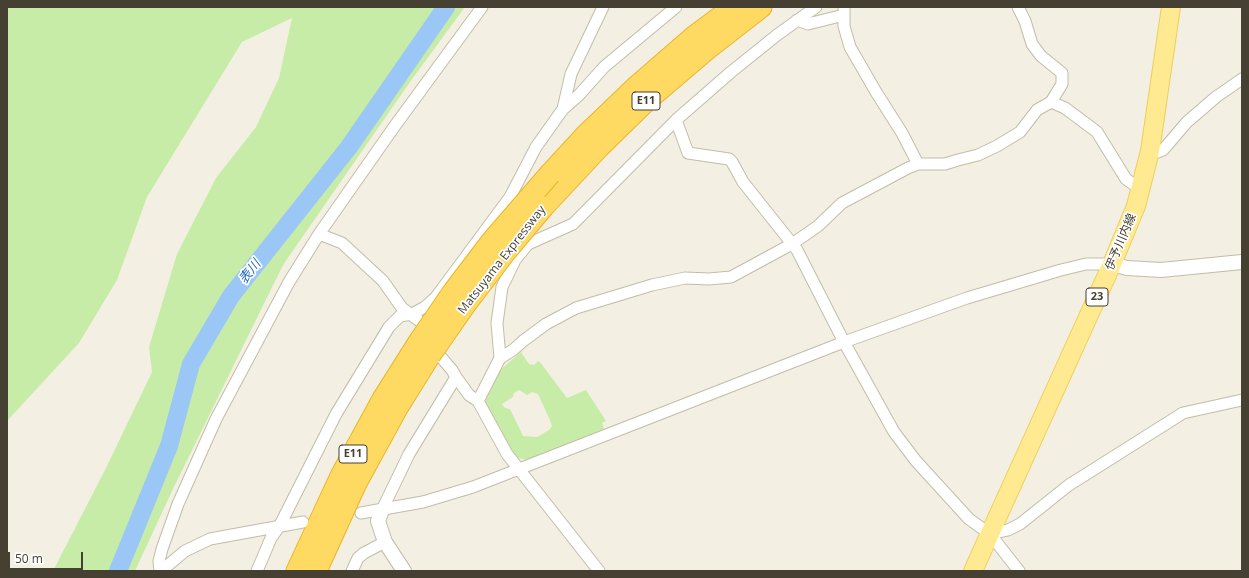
<!DOCTYPE html>
<html>
<head>
<meta charset="utf-8">
<style>
	body { margin:0 }
	#map { position:relative; width:1249px; height:578px; overflow:hidden; background:#f3f0e3; font-family:"Open Sans",sans-serif }
	canvas { display:block }
	.frame { position:absolute; inset:0; border:8px solid #464033; pointer-events:none }
	.scale { position:absolute; left:8px; top:552px; width:75px; height:18px; box-sizing:border-box; border:2px solid #464033; border-top:0; padding-left:5px; font-size:12px; line-height:14px; white-space:nowrap; color:#464033; -webkit-text-stroke:3px #fff; paint-order:stroke }
</style>
</head>
<body>
<div id="map">
<canvas width="1249" height="578"></canvas>
<div class="frame"></div>
<div class="scale">50 m</div>
</div>
<script>
const context = document.querySelector('canvas').getContext('2d');
context.lineJoin = 'round';
function paint(path, color) { context.fillStyle = color; context.fill(path, 'evenodd'); }
const poly = rows => new Path2D(rows.map(r => 'M' + r).join(''));
function trace(path, color, width, dash) { context.strokeStyle = color; context.lineWidth = width; context.lineCap = dash ? 'butt' : 'round'; context.setLineDash(dash || []); context.stroke(path); }
function write(font, color, halo, rows, align = 'center') {
  context.font = font + ' "Open Sans","Noto Sans JP",sans-serif'; context.lineWidth = 3.5; context.setLineDash([]); context.textBaseline = 'middle'; context.strokeStyle = halo; context.fillStyle = color; for (const [text, x, y, turn = 0] of rows) {
    context.save(); context.translate(x, y); context.rotate((+turn || 0) * Math.PI / 180); context.textAlign = isNaN(turn) ? turn : align; if (halo) context.strokeText(text, 0, 0); context.fillText(text, 0, 0); context.restore();
  }
}
paint(poly([
	[7,7,465,7,410,82,283,265,172,491,135,571,53,571,106,468,152,372,149,347,177,254,216,178,256,127,279,78,292,18,242,42,147,197,117,280,79,343,7,421],
	[521,352,529,364,534,365,538,361,540,362,567,398,586,390,606,421,602,423,604,429,527,460,518,458,512,453,482,400,499,371],
	[519,390,527,395,532,392,538,394,549,418,552,426,549,430,537,437,523,436,510,409,505,408,502,404,513,397,514,393]
]), '#c7eca8');
trace(poly([
	[118,571,169,446,191,364,231,296,349,147,446,7]
]), '#9ac7f6', 18);
const minor = poly([
	[844,7,844,26,850,47,876,92,902,133,918,164],
	[1018,7,1025,21,1032,44,1041,56,1062,73,1062,84,1051,102],
	[797,20,808,24,844,15],
	[563,109,571,74,603,7],
	[676,120,688,153,729,159,732,162,743,182,797,250,844,342,894,432,916,461,969,519,990,534,1019,571],
	[1150,151,1158,152,1163,150,1187,122,1216,97,1242,79],
	[319,234,342,243,383,281,402,308,421,322,440,356,452,370,456,377,469,395,478,401,507,454,599,571],
	[500,358,513,350,523,341,546,324,576,308,652,285,685,278,709,279,731,277,792,244,818,226,842,203,908,168,918,164,945,164,958,160,978,155,997,146,1020,132,1037,110,1051,102,1065,108,1097,132,1126,179,1133,184,1142,187],
	[478,401,500,358,497,323,502,287,515,260,528,244,573,224,676,120,731,72,777,35,816,7],
	[382,510,409,454,456,377],
	[361,513,423,502,473,487,844,342,967,298,1061,270,1086,264,1112,264],
	[990,534,1008,530,1020,524,1069,485,1183,413,1242,400],
	[160,571,159,561,162,549,178,504,216,419,289,282,319,234,394,127,482,7],
	[161,571,185,551,210,539,303,522],
	[257,571,271,538,280,525,336,414,389,327,400,316,412,314,425,307,436,297,510,197,536,147,563,109,579,95,604,67,676,7],
	[352,571,358,558,364,553,385,542]
]);
const tertiary = poly([
	[1112,264,1127,268,1161,270,1242,262],
	[382,510,378,521,385,542,404,571]
]);
const primary = poly([
	[973,571,1112,264,1136,206,1150,151,1171,7]
]);
const motorway = poly([
	[550,174,586,135,635,88,695,36,734,7],
	[543,207,599,147,646,101,707,49,761,7],
	[297,571,341,476,383,399,419,342],
	[316,571,356,483,397,408,430,355]
]);
trace(minor, '#c2bca8', 13);
trace(tertiary, '#c2bca8', 16);
trace(primary, '#edcf57', 20);
trace(motorway, '#eab527', 23);
trace(minor, '#fff', 11);
trace(tertiary, '#fff', 14);
trace(primary, '#ffea91', 18);
trace(motorway, '#ffda63', 21);
const motorwayBridge = poly([
	[419,342,454,291,492,241,550,174],
	[430,355,467,302,506,251,543,207]
]);
trace(motorwayBridge, '#eab527', 23, []);
trace(motorwayBridge, '#ffda63', 21);
for (const [x, y, w] of [
	[646,101,28],
	[1097,297,22],
	[353,454,28]
]) { const box = new Path2D(); box.roundRect(x - w / 2, y - 9, w, 18, 3); context.fillStyle = '#fff'; context.fill(box); trace(box, '#464033', 1); }
write('bold 11px', '#464033', null, [
	["E11",646,101],
	["23",1097,297],
	["E11",353,454]
]);
write('12px', '#464033', '#fff', [
	["伊予川内線",1121,242,-67],
	["Matsuyama Expressway",502,260,-52]
]);
write('italic 13px', '#246cba', '#fff', [
	["表川",250,272,-52]
]);
</script>
</body>
</html>
